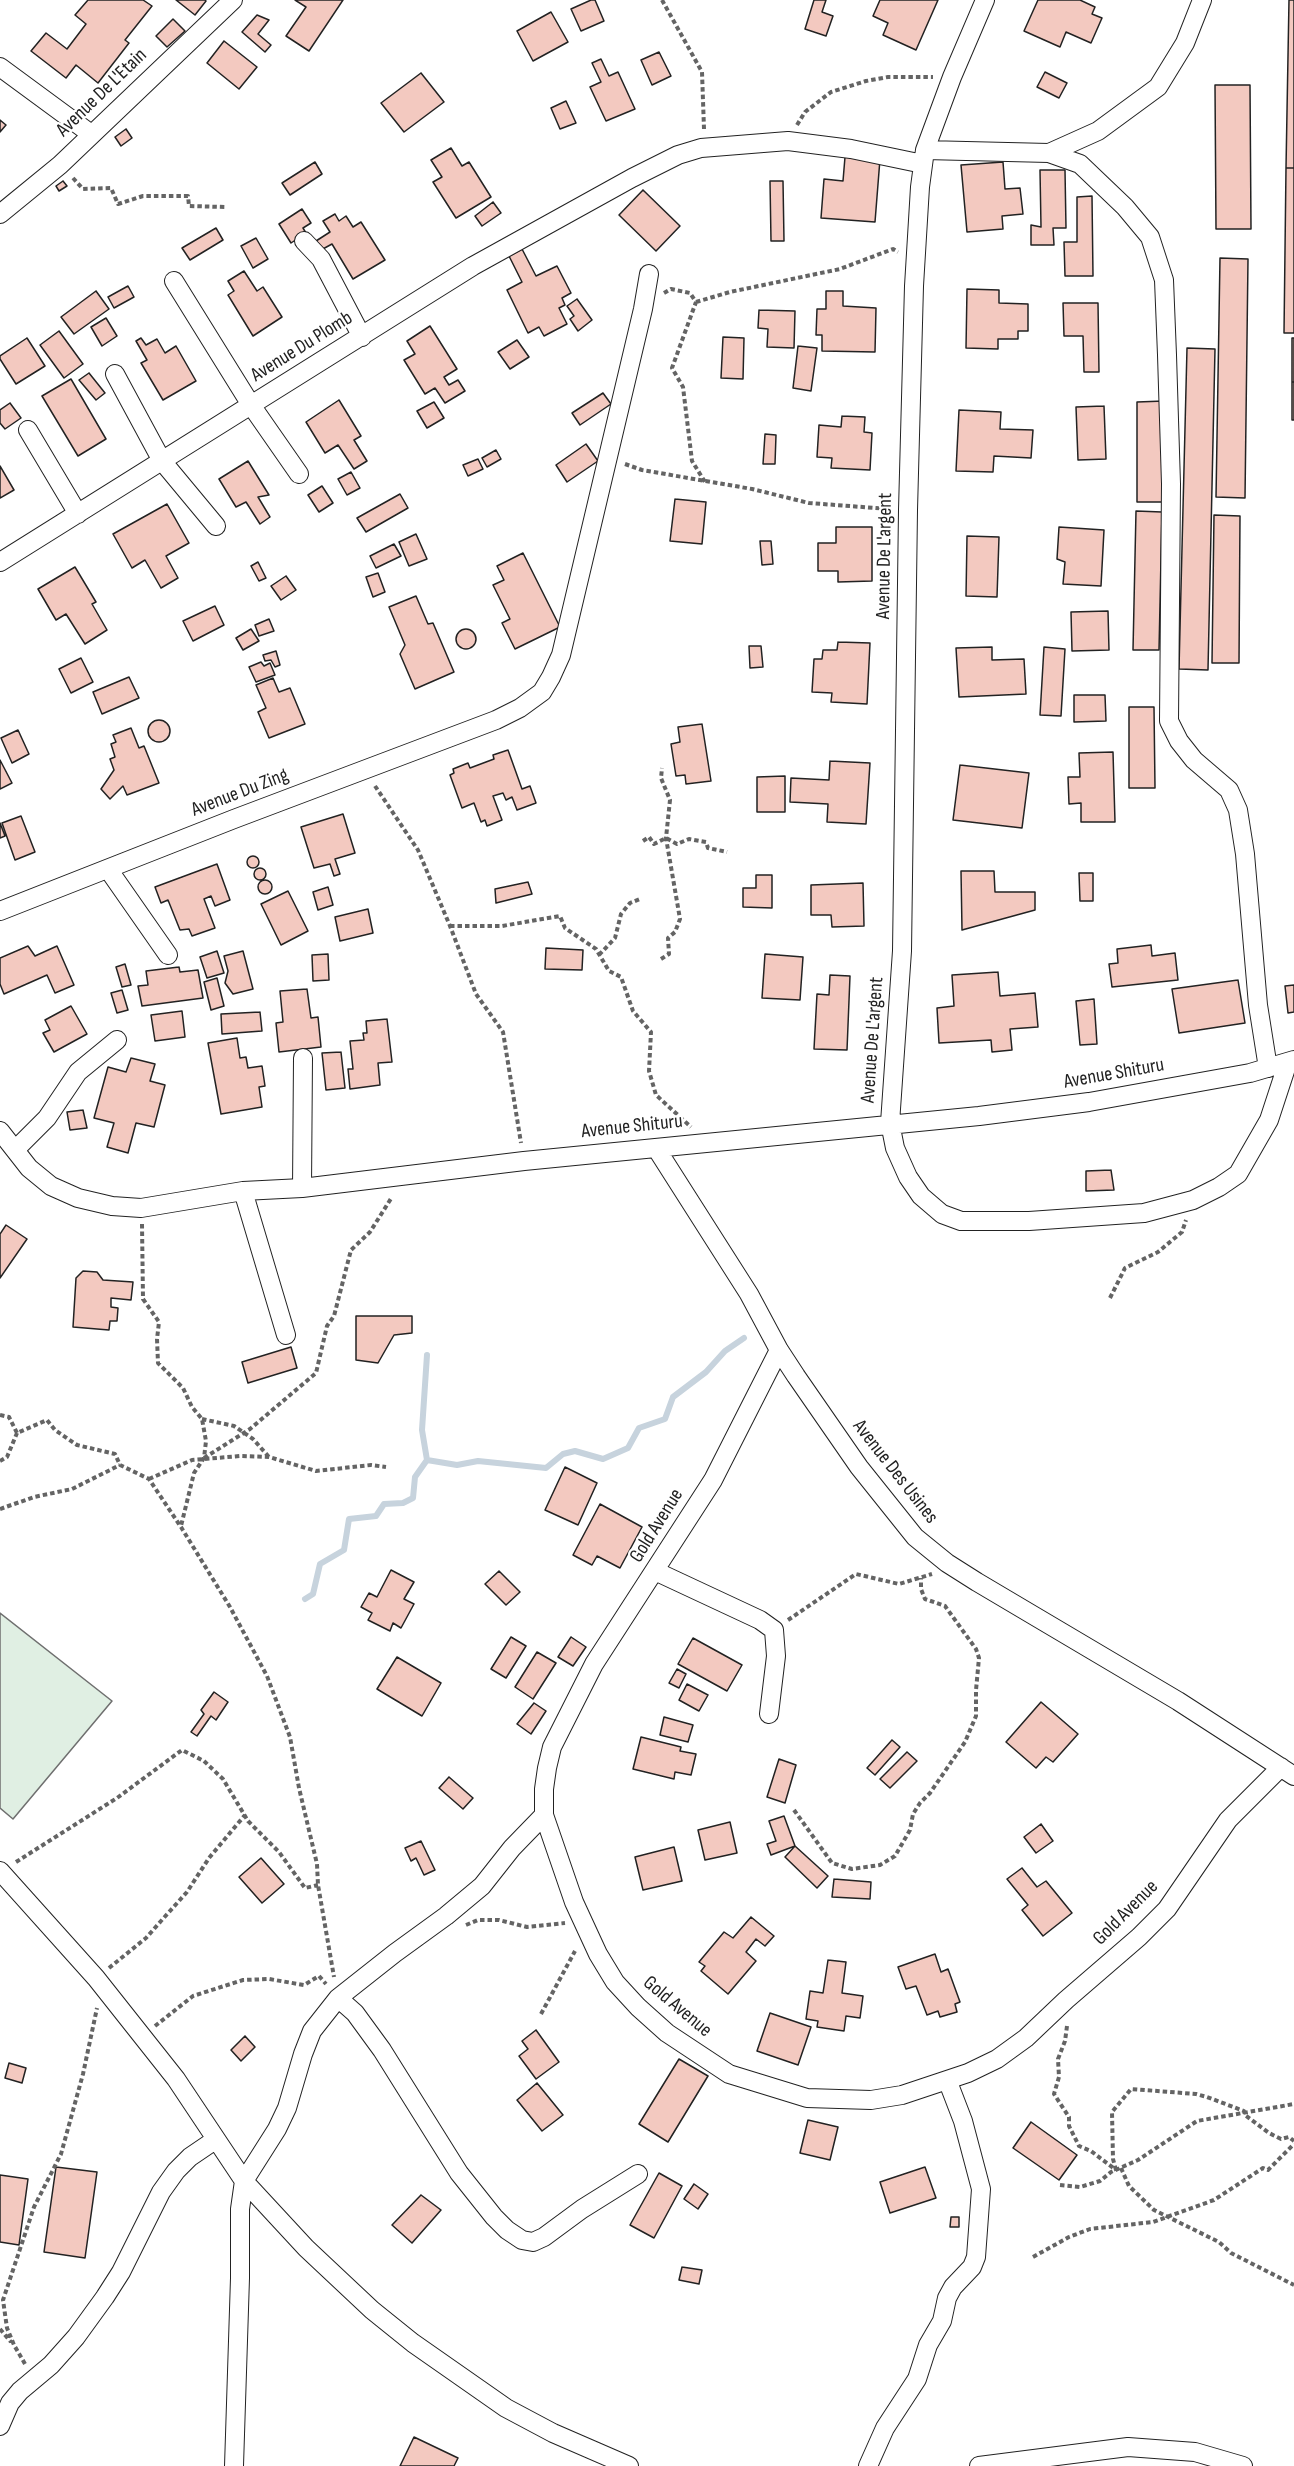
<!DOCTYPE html>
<html>
<head>
<meta charset="utf-8">
<style>
	body { margin:0 }
	canvas { display:block; background:#fff }
</style>
</head>
<body>
<canvas width="1294" height="2466"></canvas>
<script>
const context = document.querySelector('canvas').getContext('2d');
context.lineJoin = 'round';
function paint(path, color) { context.fillStyle = color; context.fill(path, 'evenodd'); }
const poly = rows => new Path2D(rows.map(r => 'M' + r).join(''));
function trace(path, color, width, dash) { context.strokeStyle = color; context.lineWidth = width; context.lineCap = dash ? 'butt' : 'round'; context.setLineDash(dash || []); context.stroke(path); }
function write(font, color, halo, rows, align = 'center') {
  context.font = font + ' "Sofia Sans Condensed",sans-serif'; context.lineWidth = 4.5; context.setLineDash([]); context.textBaseline = 'middle'; context.strokeStyle = halo; context.fillStyle = color; for (const [text, x, y, turn = 0] of rows) {
    context.save(); context.translate(x, y); context.rotate((+turn || 0) * Math.PI / 180); context.textAlign = isNaN(turn) ? turn : align; if (halo) context.strokeText(text, 0, 0); context.fillText(text, 0, 0); context.restore();
  }
}
const green = poly([
	[0,1613,112,1701,13,1819,0,1808,0,1613]
]);
paint(green, '#e0efe3');
trace(green, '#6f6f6f', 1.5);
trace(poly([
	[427,1460,422,1430,427,1355],
	[305,1599,313,1594,320,1564,344,1550,349,1519,376,1516,384,1504,403,1503,413,1498,415,1477,427,1460,457,1465,478,1461,546,1468,563,1454,575,1451,603,1459,628,1448,639,1428,665,1419,673,1397,706,1372,725,1351,744,1338]
]), '#c7d3dd', 6);
const building = poly([
	[88,0,143,0,152,6,125,40,129,43,98,83,76,65,66,78,31,51,46,33,67,49,86,24,75,15,88,0],
	[176,0,205,0,206,1,195,15,176,0],
	[295,0,343,0,309,51,286,36,306,7,295,0],
	[591,0,595,0,604,21,581,31,571,9,591,0],
	[814,0,826,0,822,12,833,16,826,36,805,29,814,0],
	[880,0,938,0,916,50,883,35,888,23,873,16,880,0],
	[1038,0,1080,0,1095,7,1092,14,1102,18,1091,43,1066,32,1060,47,1024,31,1038,0],
	[1289,0,1294,0,1294,168,1286,168,1289,0],
	[551,12,568,42,533,61,517,31,551,12],
	[257,15,269,20,258,34,271,45,265,52,242,32,257,15],
	[173,19,185,31,167,47,156,36,173,19],
	[224,41,257,67,239,89,207,63,224,41],
	[659,52,671,76,652,85,641,60,659,52],
	[601,59,609,76,618,72,635,109,606,121,590,87,601,82,592,63,601,59],
	[1045,72,1067,83,1059,98,1037,87,1045,72],
	[421,73,444,102,404,132,381,103,421,73],
	[1215,85,1250,85,1251,229,1216,229,1215,85],
	[566,101,576,123,560,129,551,108,566,101],
	[0,120,6,125,0,132,0,120],
	[126,129,132,138,121,146,115,137,126,129],
	[451,148,462,166,469,162,491,197,456,218,433,182,442,177,431,160,451,148],
	[845,157,880,159,875,222,821,218,824,179,843,181,845,157],
	[315,162,322,174,290,195,282,183,315,162],
	[1003,162,1005,189,1020,188,1023,214,1002,216,1003,229,967,232,961,165,1003,162],
	[1286,168,1294,168,1294,333,1284,333,1286,168],
	[1040,170,1065,170,1066,228,1053,228,1054,245,1031,245,1031,225,1041,227,1040,170],
	[63,181,67,186,59,191,56,186,63,181],
	[770,181,783,181,784,241,771,241,770,181],
	[643,190,680,226,656,251,619,215,643,190],
	[1092,196,1093,276,1065,276,1064,242,1077,242,1077,197,1092,196],
	[493,202,501,213,482,226,475,216,493,202],
	[302,209,311,223,303,228,306,233,291,243,279,224,302,209],
	[335,214,339,221,346,216,353,227,361,222,385,260,353,279,332,244,321,250,316,241,330,232,323,221,335,214],
	[216,228,223,240,190,260,182,248,216,228],
	[256,238,268,259,253,268,241,246,256,238],
	[522,249,536,276,557,266,571,293,562,298,565,305,559,308,567,324,544,336,539,327,528,333,507,290,522,282,509,256,522,249],
	[1220,258,1248,259,1245,498,1216,497,1220,258],
	[244,271,257,291,263,287,282,317,253,336,228,295,234,291,228,281,244,271],
	[128,286,134,297,114,308,108,297,128,286],
	[967,289,999,290,999,303,1028,304,1028,331,1018,331,1018,339,998,339,998,349,966,348,967,289],
	[96,291,109,309,74,334,61,317,96,291],
	[826,291,843,291,843,306,876,308,875,352,822,351,822,335,816,335,817,309,826,309,826,291],
	[577,299,592,320,578,331,570,319,574,316,567,306,577,299],
	[1063,303,1098,303,1099,372,1084,372,1083,336,1064,336,1063,303],
	[759,310,795,311,794,348,767,347,768,329,758,328,759,310],
	[106,318,117,336,102,346,91,327,106,318],
	[430,326,457,369,444,377,449,385,458,380,465,391,445,403,435,388,425,394,404,360,415,354,407,341,430,326],
	[59,331,83,364,64,378,40,345,59,331],
	[723,337,744,338,743,379,721,378,723,337],
	[27,338,45,366,16,384,0,359,0,356,27,338],
	[141,338,146,345,157,339,165,353,176,346,196,381,163,400,141,363,147,360,136,341,141,338],
	[1292,338,1294,338,1294,382,1292,382,1292,338],
	[517,340,529,357,510,369,498,352,517,340],
	[798,346,817,348,811,391,793,388,798,346],
	[1187,348,1215,349,1208,670,1179,669,1187,348],
	[89,373,105,393,96,400,79,380,89,373],
	[71,379,106,439,78,456,42,396,71,379],
	[1292,382,1294,382,1294,420,1292,420,1292,382],
	[603,393,611,404,580,425,572,413,603,393],
	[339,400,361,436,354,440,367,461,354,469,338,445,325,453,306,422,339,400],
	[1164,401,1164,502,1137,502,1137,402,1164,401],
	[434,402,444,418,427,428,417,411,434,402],
	[10,403,21,418,5,429,0,423,0,410,10,403],
	[1104,406,1106,459,1078,460,1076,407,1104,406],
	[959,410,1001,412,1000,429,1033,430,1031,458,994,456,993,472,956,471,959,410],
	[842,416,865,417,864,432,872,433,870,470,831,468,832,458,817,457,819,425,841,427,842,416],
	[765,434,776,435,775,464,763,464,765,434],
	[586,444,598,461,567,482,556,465,586,444],
	[496,450,501,459,487,467,482,458,496,450],
	[478,459,483,469,468,476,463,465,478,459],
	[248,461,269,495,258,497,270,517,260,524,246,502,236,507,219,479,248,461],
	[0,466,14,490,0,498,0,466],
	[351,472,360,488,347,495,338,479,351,472],
	[322,486,333,503,319,512,308,495,322,486],
	[400,494,408,508,366,532,357,518,400,494],
	[675,499,706,502,702,544,670,541,675,499],
	[167,504,189,543,166,556,178,578,161,588,145,560,132,568,113,534,167,504],
	[1136,511,1162,512,1159,650,1133,650,1136,511],
	[1214,515,1240,516,1239,663,1212,663,1214,515],
	[836,527,872,527,872,581,838,582,838,571,818,571,818,543,836,543,836,527],
	[1059,527,1104,530,1101,586,1063,584,1065,562,1057,559,1059,527],
	[416,534,427,559,409,566,399,542,416,534],
	[967,536,999,537,997,597,966,596,967,536],
	[760,541,771,541,773,564,762,565,760,541],
	[394,544,401,556,376,568,370,556,394,544],
	[523,553,560,627,515,649,502,623,510,619,493,585,504,580,497,566,523,553],
	[258,562,266,578,259,581,251,566,258,562],
	[75,567,96,602,92,604,107,630,85,644,66,614,56,620,38,589,75,567],
	[378,573,385,592,373,597,366,577,378,573],
	[286,576,296,590,281,600,271,586,286,576],
	[416,596,428,624,433,623,454,672,415,689,400,654,405,645,389,607,416,596],
	[215,606,224,625,193,641,183,621,215,606],
	[1108,611,1109,650,1072,651,1071,612,1108,611],
	[269,619,274,631,259,636,255,625,269,619],
	[251,629,259,641,243,650,236,638,251,629],
	'456 639a10 10 0 1 1 20 0a10 10 0 1 1-20 0Z',
	[838,642,870,643,867,704,831,702,832,693,812,692,814,659,822,659,823,650,837,650,838,642],
	[749,646,761,646,763,667,750,668,749,646],
	[992,647,992,660,1024,659,1026,694,959,697,956,648,992,647],
	[1044,647,1065,649,1061,716,1040,715,1044,647],
	[276,651,280,665,275,667,271,660,265,661,263,655,276,651],
	[81,658,93,682,71,693,59,669,81,658],
	[261,662,264,666,270,663,275,675,256,682,249,667,261,662],
	[129,677,139,698,102,714,93,692,129,677],
	[273,678,279,692,290,688,305,724,269,738,258,712,266,708,256,685,273,678],
	[1074,695,1105,695,1106,721,1074,722,1074,695],
	[1129,707,1154,707,1155,788,1129,788,1129,707],
	'148 731a11 11 0 1 1 22 0a11 11 0 1 1-22 0Z',
	[702,724,711,781,686,784,685,775,676,776,671,744,680,742,678,727,702,724],
	[131,728,139,748,144,746,159,783,127,795,123,786,110,799,101,789,114,770,110,759,115,757,111,744,116,742,113,735,131,728],
	[18,730,29,754,12,763,1,738,18,730],
	[508,750,522,789,530,786,536,803,517,810,512,797,506,800,503,793,493,796,502,820,487,826,485,820,481,822,474,803,462,808,450,775,454,773,453,769,468,763,470,768,494,759,493,755,508,750],
	[1113,752,1115,822,1081,822,1081,803,1069,804,1068,777,1080,777,1079,753,1113,752],
	[0,760,12,783,0,789,0,760],
	[830,761,870,763,866,824,827,822,828,804,790,802,791,778,829,780,830,761],
	[960,765,1029,773,1022,828,953,820,960,765],
	[785,776,785,812,757,812,757,777,785,776],
	[343,814,355,853,335,859,340,874,334,876,330,864,314,868,301,827,343,814],
	[21,816,35,852,15,860,2,823,21,816],
	[0,823,5,836,0,838,0,823],
	'247 862a6 6 0 1 1 12 0a6 6 0 1 1-12 0Z',
	[217,864,230,900,215,906,211,896,204,899,215,928,192,936,189,929,180,930,168,900,161,903,155,887,217,864],
	'254 874a6 6 0 1 1 12 0a6 6 0 1 1-12 0Z',
	[961,871,994,871,995,892,1035,892,1035,910,962,930,961,871],
	[1079,873,1093,873,1093,901,1080,901,1079,873],
	[756,875,772,875,772,908,743,907,743,888,756,888,756,875],
	'258 887a7 7 0 1 1 14 0a7 7 0 1 1-14 0Z',
	[528,882,532,894,496,903,495,889,528,882],
	[863,883,864,926,832,927,831,915,811,915,811,885,863,883],
	[328,887,333,905,318,910,313,892,328,887],
	[288,891,308,931,281,945,261,904,288,891],
	[368,909,373,933,340,941,335,917,368,909],
	[1151,945,1152,956,1175,953,1178,980,1112,987,1109,964,1118,963,1117,949,1151,945],
	[28,946,35,956,57,946,74,985,55,993,47,975,4,994,0,984,0,958,28,946],
	[546,948,583,950,582,970,545,969,546,948],
	[217,951,224,973,207,978,200,957,217,951],
	[243,951,253,989,233,994,225,983,228,971,224,956,243,951],
	[328,954,329,980,313,981,312,955,328,954],
	[765,954,803,957,800,1000,762,998,765,954],
	[125,964,131,985,122,987,116,967,125,964],
	[179,967,180,972,198,970,203,998,142,1006,138,986,148,985,146,971,179,967],
	[998,972,1000,996,1035,993,1038,1027,1010,1029,1012,1050,992,1052,991,1040,939,1043,937,1008,954,1006,952,975,998,972],
	[830,975,850,976,847,1050,814,1049,817,994,829,995,830,975],
	[217,978,224,1006,211,1010,204,982,217,978],
	[1238,980,1245,1023,1179,1033,1172,989,1238,980],
	[1294,985,1294,1012,1288,1013,1285,986,1294,985],
	[307,989,311,1018,318,1017,321,1047,279,1052,276,1023,283,1022,280,991,307,989],
	[122,990,128,1010,117,1013,111,993,122,990],
	[1094,999,1097,1044,1080,1045,1076,1001,1094,999],
	[71,1006,87,1034,54,1052,43,1033,50,1030,45,1020,71,1006],
	[182,1011,185,1037,155,1041,151,1015,182,1011],
	[260,1012,262,1031,222,1034,221,1014,260,1012],
	[387,1019,392,1062,378,1063,380,1085,350,1089,348,1069,353,1069,350,1041,364,1040,363,1033,367,1033,366,1021,387,1019],
	[237,1038,240,1058,246,1057,248,1068,262,1066,265,1086,259,1087,262,1107,221,1114,208,1043,237,1038],
	[341,1052,345,1088,326,1090,322,1053,341,1052],
	[131,1058,155,1064,150,1081,165,1085,154,1127,136,1123,128,1153,107,1147,114,1123,94,1118,108,1067,126,1072,131,1058],
	[83,1110,87,1128,70,1130,67,1112,83,1110],
	[1111,1170,1114,1190,1086,1191,1086,1171,1111,1170],
	[6,1225,27,1239,0,1278,0,1234,6,1225],
	[83,1271,97,1272,103,1280,133,1282,131,1300,111,1298,111,1307,118,1308,117,1321,110,1321,109,1330,73,1327,76,1278,83,1271],
	[356,1316,412,1316,412,1333,394,1335,378,1363,356,1360,356,1316],
	[291,1347,297,1368,248,1383,242,1362,291,1347],
	[565,1467,597,1483,578,1525,545,1510,565,1467],
	[600,1504,642,1527,620,1568,597,1556,592,1565,573,1555,600,1504],
	[391,1570,414,1582,404,1599,414,1604,401,1628,393,1623,390,1631,368,1620,372,1613,361,1607,369,1593,377,1597,391,1570],
	[499,1571,520,1592,506,1605,485,1584,499,1571],
	[511,1637,526,1646,506,1678,491,1669,511,1637],
	[571,1637,586,1647,573,1666,558,1657,571,1637],
	[693,1638,742,1665,727,1691,678,1664,693,1638],
	[537,1652,556,1663,533,1699,515,1687,537,1652],
	[397,1657,441,1683,422,1716,377,1689,397,1657],
	[677,1669,686,1674,679,1688,669,1683,677,1669],
	[687,1684,708,1695,699,1711,679,1700,687,1684],
	[214,1692,228,1702,216,1720,211,1716,197,1736,191,1732,204,1714,201,1710,214,1692],
	[1041,1702,1078,1734,1053,1762,1046,1757,1036,1768,1006,1742,1041,1702],
	[534,1703,546,1711,531,1734,517,1724,534,1703],
	[664,1717,693,1725,688,1742,660,1735,664,1717],
	[641,1737,681,1747,680,1751,696,1754,691,1775,675,1772,674,1779,633,1769,641,1737],
	[892,1740,900,1747,875,1775,867,1768,892,1740],
	[907,1752,917,1761,890,1788,880,1779,907,1752],
	[779,1759,796,1765,785,1803,767,1797,779,1759],
	[449,1777,473,1798,463,1809,439,1788,449,1777],
	[784,1816,795,1846,771,1855,767,1844,776,1841,769,1821,784,1816],
	[730,1822,737,1853,705,1860,698,1830,730,1822],
	[1041,1824,1053,1841,1036,1853,1024,1837,1041,1824],
	[421,1841,435,1870,424,1875,416,1858,411,1861,405,1848,421,1841],
	[795,1846,828,1876,817,1888,785,1857,795,1846],
	[674,1847,682,1881,643,1890,635,1857,674,1847],
	[261,1858,284,1884,262,1903,239,1877,261,1858],
	[1022,1868,1037,1887,1046,1881,1072,1913,1043,1936,1022,1910,1028,1905,1007,1879,1022,1868],
	[834,1879,871,1882,870,1899,832,1897,834,1879],
	[751,1917,774,1936,765,1946,756,1939,746,1952,756,1961,728,1994,701,1971,705,1966,699,1962,724,1932,733,1938,751,1917],
	[935,1954,941,1972,948,1969,960,2002,955,2004,957,2012,940,2017,938,2011,927,2015,916,1986,906,1989,898,1967,935,1954],
	[828,1960,846,1962,842,1993,863,1996,860,2018,846,2016,844,2031,817,2027,818,2021,806,2019,810,1991,823,1993,828,1960],
	[770,2013,811,2027,798,2065,757,2051,770,2013],
	[536,2030,559,2062,536,2079,519,2056,528,2049,522,2041,536,2030],
	[245,2036,255,2047,241,2061,231,2050,245,2036],
	[679,2059,708,2076,668,2142,639,2124,679,2059],
	[9,2063,26,2068,22,2083,5,2078,9,2063],
	[537,2083,563,2115,542,2131,517,2100,537,2083],
	[808,2120,838,2127,830,2160,800,2153,808,2120],
	[1031,2122,1077,2155,1059,2180,1013,2148,1031,2122],
	[56,2167,97,2172,85,2258,44,2252,56,2167],
	[925,2167,936,2198,890,2213,880,2182,925,2167],
	[659,2173,682,2186,654,2238,630,2225,659,2173],
	[0,2175,28,2179,19,2245,0,2242,0,2175],
	[694,2184,708,2194,698,2209,684,2199,694,2184],
	[421,2195,441,2210,412,2243,392,2225,421,2195],
	[951,2217,959,2217,959,2227,950,2227,951,2217],
	[682,2267,702,2270,699,2284,679,2280,682,2267],
	[414,2437,458,2458,454,2466,400,2466,414,2437]
]);
paint(building, '#f3c9c0');
trace(building, '#222', 1.5);
const street = poly([
	[985,0,952,77,925,150,920,187,914,286,908,510,902,951,890,1123,895,1148,908,1177,921,1196,942,1214,961,1221,1029,1221,1144,1213,1193,1200,1219,1187,1238,1174,1269,1120,1288,1062],
	[0,67,91,134],
	[925,150,1049,153,1080,164,1125,207,1150,237,1164,280,1167,355,1171,484,1169,721,1179,741,1194,760,1229,790,1238,810,1245,854,1258,1005,1268,1068],
	[1049,153,1098,131,1158,87,1185,43,1202,0],
	[0,214,60,165,233,0],
	[304,241,321,259,362,337],
	[174,281,251,405,299,474],
	[115,374,162,461,216,526],
	[28,430,78,514],
	[0,562,473,266,632,178,678,155,701,148,788,141,851,149,923,164],
	[108,869,168,955],
	[0,911,234,819,496,720,520,708,542,692,551,677,561,655,643,309,649,274],
	[0,1131,29,1168,51,1186,78,1198,112,1206,141,1208,243,1191,302,1188,524,1161,979,1116,1089,1102,1250,1073,1294,1060],
	[656,1148,749,1294,779,1350,796,1376,859,1467,915,1537,947,1563,977,1582,1178,1701,1294,1776],
	[15,1150,47,1118,78,1072,117,1040],
	[302,1188,303,1058],
	[243,1191,286,1335],
	[779,1350,713,1480,594,1664,552,1747,547,1768,544,1789,544,1815,574,1902,598,1954,615,1982,638,2007,667,2033,729,2074,807,2098,871,2100,902,2095,968,2073,997,2059,1026,2038,1066,2000,1139,1937,1167,1909,1228,1820,1281,1767],
	[655,1571,760,1620,774,1630,776,1656,769,1714],
	[0,1871,96,1978,176,2079,244,2181,306,2248,372,2310,413,2343,506,2408,553,2433,629,2466],
	[338,1998,355,2013,382,2050,459,2173,494,2217,507,2230,522,2240,533,2242,544,2237,582,2209,638,2174],
	[0,2426,10,2403,20,2391,51,2365,76,2337,105,2297,121,2272,161,2192,176,2171,190,2157,215,2140],
	[234,2466,240,2278,240,2209,244,2181,277,2129,287,2108,303,2054,312,2031,338,1998,395,1953,446,1916,482,1886,512,1848,544,1815],
	[868,2466,885,2428,917,2379,928,2345,942,2321,947,2298,953,2287,972,2267,976,2257,981,2189,963,2121,948,2082],
	[979,2466,1128,2447,1195,2452,1243,2466]
]);
trace(street, '#222', 20);
trace(poly([
	[662,0,702,72,704,129],
	[797,125,805,112,831,92,866,81,888,77,933,77],
	[73,178,83,189,111,188,118,204,143,196,188,196,189,206,225,207],
	[664,293,671,289,690,293,696,302,672,368,683,387,692,461,705,482],
	[696,302,730,292,840,269,893,249,898,252],
	[625,464,642,470,752,489,809,503,889,509],
	[375,786,418,850,450,926,476,994,503,1032,521,1143],
	[643,841,649,837,654,844,666,838,677,844,689,839,706,842,708,848,727,852],
	[450,926,502,926,560,916,565,928,596,949,609,971,621,977,633,1011,651,1032,649,1071,656,1095,691,1127],
	[599,955,615,938,621,914,630,903,640,899],
	[661,959,669,954,668,938,675,932,680,919,666,838,670,800,661,778,662,768],
	[142,1224,143,1299,159,1322,157,1339,158,1363,183,1388,192,1407,202,1419,206,1441,204,1458,194,1473,181,1526],
	[1110,1298,1125,1268,1158,1252,1182,1232,1186,1220],
	[0,1415,9,1417,17,1433,47,1420,55,1430,77,1445,115,1454,120,1465,149,1479,181,1527,230,1607,267,1676,290,1737,299,1788,317,1864,318,1885,334,1977],
	[202,1419,234,1426,253,1439,269,1457],
	[204,1458,250,1429,316,1373,327,1326,334,1316,351,1250,370,1232,392,1197],
	[0,1461,7,1457,17,1433],
	[149,1479,192,1460,240,1456,269,1457,316,1471,371,1465,386,1467],
	[0,1509,34,1497,72,1489,120,1465],
	[788,1620,856,1574,899,1584,932,1574],
	[794,1810,832,1863,852,1869,880,1865,895,1856,910,1830,913,1814,920,1803,930,1793,965,1742,976,1716,976,1690,979,1658,976,1649,945,1606,925,1599,921,1589,921,1578],
	[16,1862,117,1798,182,1750,204,1761,223,1779,248,1821,279,1852,305,1888,318,1885],
	[466,1925,478,1920,499,1920,527,1927,565,1923],
	[109,1968,146,1938,161,1921,187,1892,209,1858,245,1815],
	[541,2014,575,1951],
	[155,2026,193,1996,243,1980,269,1979,304,1985,319,1976,326,1984],
	[1067,2026,1065,2041,1058,2059,1059,2077,1054,2094,1069,2117,1069,2126,1079,2146,1091,2151,1116,2170],
	[1121,2168,1129,2186,1154,2210,1219,2242,1231,2253,1294,2285],
	[1116,2170,1113,2159,1112,2112,1131,2089,1196,2094,1207,2097,1244,2111,1245,2115,1269,2133,1281,2139,1289,2137,1294,2141],
	[1060,2185,1080,2187,1100,2181,1111,2172,1138,2160,1197,2121,1294,2104],
	[1033,2257,1069,2237,1090,2229,1153,2222,1214,2200,1263,2168,1268,2170,1294,2144],
	[0,2329,11,2342],
	[25,2364,14,2345,7,2328,3,2300,34,2207,61,2154,83,2074,97,2008]
]), '#646464', 4, [4.5, 3]);
trace(street, '#fff', 18);
write('20px', '#222', '#fff', [
	["Avenue De L'Etain",102,93,-44],
	["Avenue Du Plomb",302,347,-32],
	["Avenue De L'argent",885,556,-89],
	["Avenue Du Zing",240,793,-21],
	["Avenue De L'argent",873,1040,-86],
	["Avenue Shituru",1114,1074,-10],
	["Avenue Shituru",632,1127,-6],
	["Avenue Des Usines",895,1472,52],
	["Gold Avenue",657,1526,-58],
	["Gold Avenue",1126,1913,-45],
	["Gold Avenue",677,2007,40]
]);
</script>
</body>
</html>
